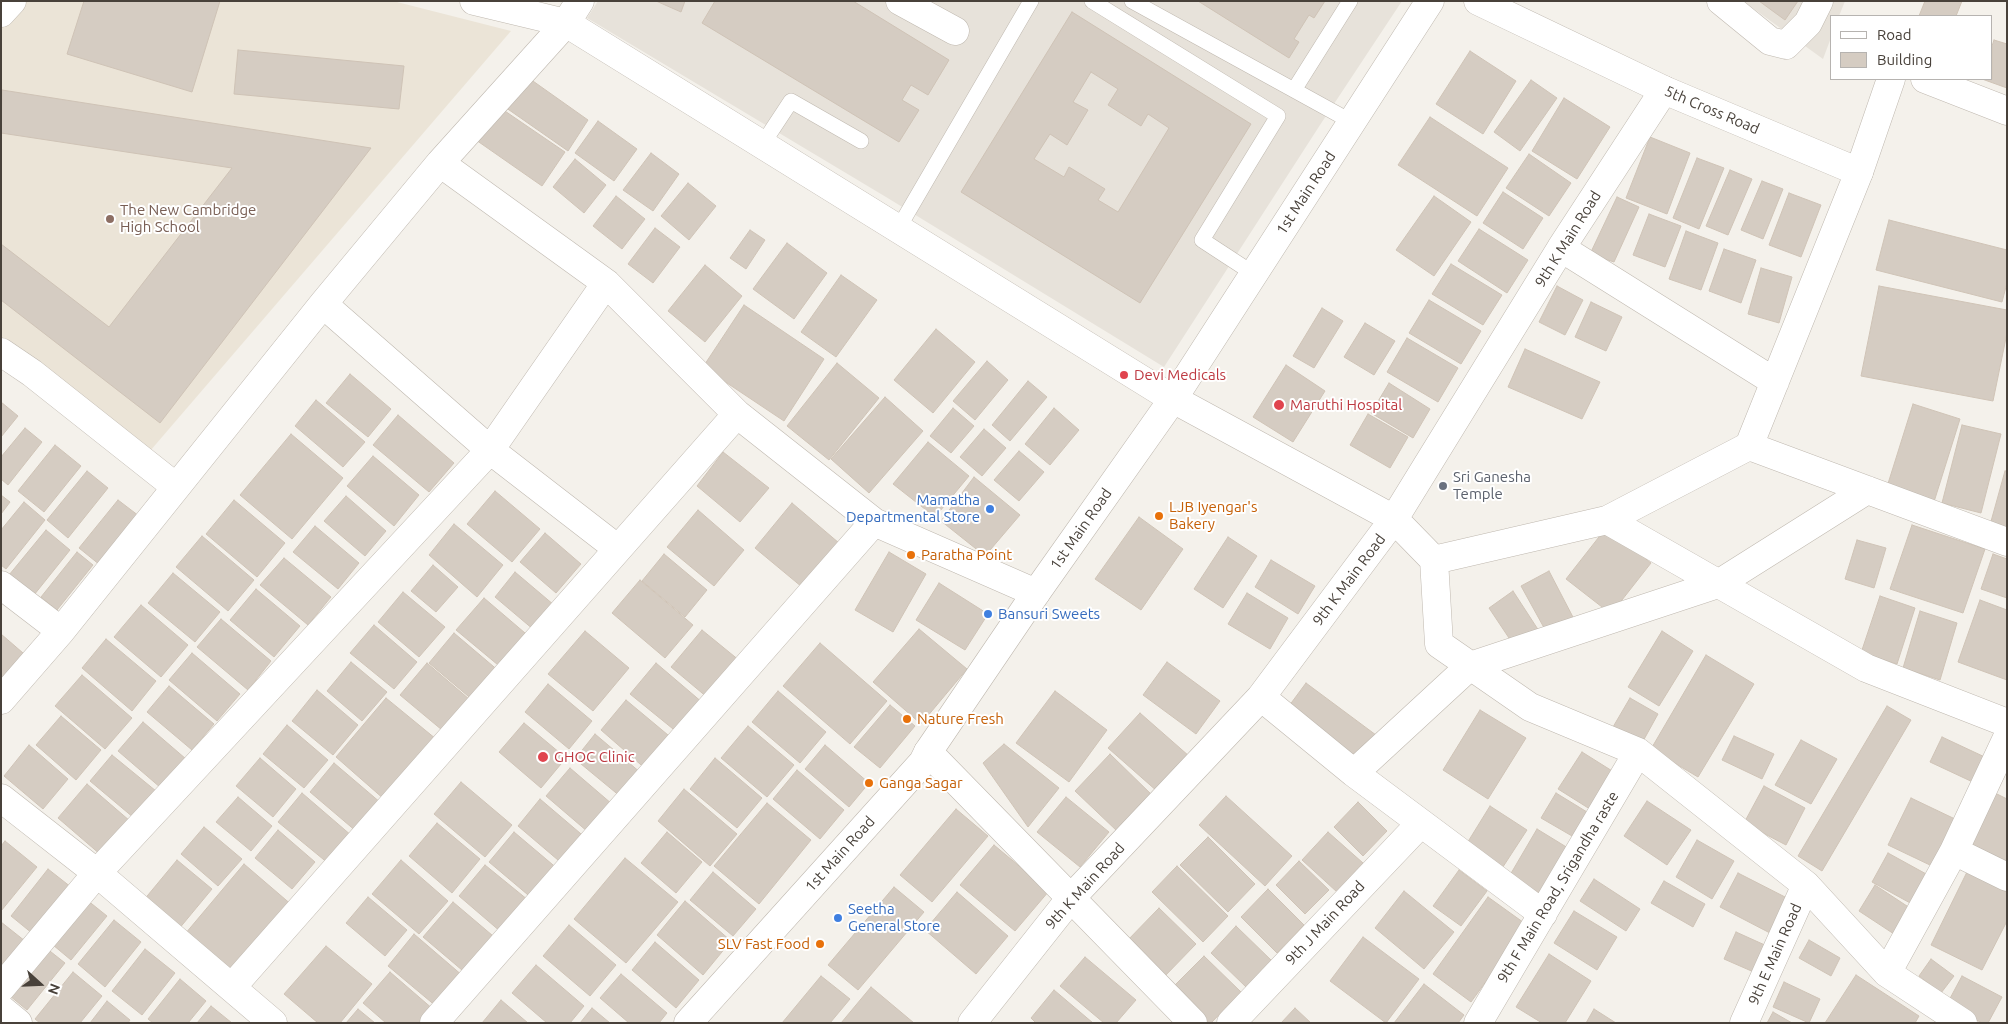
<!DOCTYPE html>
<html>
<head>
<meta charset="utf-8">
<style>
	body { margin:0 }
	#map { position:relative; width:2008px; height:1024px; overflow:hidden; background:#f4f1eb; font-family:Ubuntu,sans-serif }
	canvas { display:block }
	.frame { position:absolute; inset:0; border:2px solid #48413a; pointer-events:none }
	.legend { position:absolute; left:1830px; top:15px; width:162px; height:65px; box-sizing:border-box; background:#fff; border:1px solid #b6b3b0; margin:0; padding:6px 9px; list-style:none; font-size:15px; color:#48413a }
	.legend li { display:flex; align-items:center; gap:10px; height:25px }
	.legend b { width:25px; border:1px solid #b6b3b0 }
	.north { position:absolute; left:15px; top:959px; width:50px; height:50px; -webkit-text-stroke:4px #fff; paint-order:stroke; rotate:110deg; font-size:14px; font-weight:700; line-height:20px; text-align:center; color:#48413a }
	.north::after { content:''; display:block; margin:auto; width:18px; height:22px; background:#48413a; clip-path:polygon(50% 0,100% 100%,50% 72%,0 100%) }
</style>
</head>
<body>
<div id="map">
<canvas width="2008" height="1024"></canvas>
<div class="frame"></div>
<ul class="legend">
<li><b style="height:6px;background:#fff"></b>Road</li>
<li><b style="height:14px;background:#d5ccc2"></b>Building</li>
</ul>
<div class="north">N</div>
</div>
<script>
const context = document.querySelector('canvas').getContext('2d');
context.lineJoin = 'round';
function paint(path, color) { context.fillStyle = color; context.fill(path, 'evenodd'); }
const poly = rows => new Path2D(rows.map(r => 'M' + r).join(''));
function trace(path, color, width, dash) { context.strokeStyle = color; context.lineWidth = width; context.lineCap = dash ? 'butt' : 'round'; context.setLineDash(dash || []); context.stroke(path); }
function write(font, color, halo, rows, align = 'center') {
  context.font = font + ' Ubuntu,sans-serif'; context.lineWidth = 4; context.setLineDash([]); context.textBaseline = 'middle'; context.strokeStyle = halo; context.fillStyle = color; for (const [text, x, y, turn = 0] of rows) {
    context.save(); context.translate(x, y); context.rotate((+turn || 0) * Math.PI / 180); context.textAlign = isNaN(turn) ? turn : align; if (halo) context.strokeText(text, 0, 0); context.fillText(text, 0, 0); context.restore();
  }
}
paint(poly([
	[598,1,1402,1,1320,125,1164,367,886,197,587,18],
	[1743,1,1845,1,1839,16,1832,16,1832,35,1823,59]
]), '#e7e2da');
paint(poly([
	[1,1,393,1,511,31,138,465,1,363]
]), '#ebe4d7');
const building = poly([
	[84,1,220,1,192,92,67,54,84,1],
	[656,1,685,1,681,12,656,1],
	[715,1,853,1,949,60,928,95,911,85,902,100,919,110,899,142,702,23,715,1],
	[1198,1,1325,1,1314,18,1309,15,1294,39,1299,42,1289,58,1198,1],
	[1759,1,1798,1,1785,20,1759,1],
	[1925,1,1962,1,1956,16,1919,16,1925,1],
	[1072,12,1251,124,1140,303,961,192,1072,12],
	[1091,72,1118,89,1108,105,1141,126,1148,114,1169,128,1118,212,1098,200,1105,189,1069,167,1064,177,1034,159,1050,134,1067,145,1088,110,1073,102,1091,72],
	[1994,40,2007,44,2007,88,1982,79,1992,79,1992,46,1994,40],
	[238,50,404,66,399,109,234,94,238,50],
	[1470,51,1516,81,1483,134,1436,104,1470,51],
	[523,74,588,120,568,151,502,105,523,74],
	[1531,80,1557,98,1520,151,1494,132,1531,80],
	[2,90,371,148,160,423,1,300,1,244,109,327,232,168,1,133,2,90],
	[1564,98,1610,127,1577,179,1532,151,1564,98],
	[499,107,565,152,542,186,476,140,499,107],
	[1430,117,1508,168,1477,216,1398,165,1430,117],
	[598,121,637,149,614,181,575,153,598,121],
	[1650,137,1690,153,1667,214,1626,198,1650,137],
	[651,153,679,174,653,211,623,190,651,153],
	[1529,154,1571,183,1549,216,1506,188,1529,154],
	[1697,158,1724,168,1699,229,1673,218,1697,158],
	[575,159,606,185,584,213,553,187,575,159],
	[1730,170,1752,179,1728,235,1706,226,1730,170],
	[1762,181,1783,189,1763,239,1741,230,1762,181],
	[688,183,716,206,689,240,661,216,688,183],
	[1503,192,1543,218,1523,249,1483,223,1503,192],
	[1789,193,1821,205,1801,257,1769,245,1789,193],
	[616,196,645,219,622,249,593,226,616,196],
	[1434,196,1471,222,1434,276,1396,250,1434,196],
	[1617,197,1639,207,1614,262,1590,254,1617,197],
	[1649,214,1681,226,1665,267,1633,255,1649,214],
	[1889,220,2007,250,2007,283,2002,302,1876,270,1889,220],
	[655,228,680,247,653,283,628,264,655,228],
	[1479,229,1528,260,1507,293,1458,261,1479,229],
	[750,230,765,240,746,269,730,258,750,230],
	[1686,231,1718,243,1701,290,1669,279,1686,231],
	[787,243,827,273,794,319,753,289,787,243],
	[1724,249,1756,260,1741,303,1709,291,1724,249],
	[1451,264,1502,295,1483,325,1432,294,1451,264],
	[705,265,742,296,705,342,668,311,705,265],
	[1761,268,1792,277,1779,323,1748,314,1761,268],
	[841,275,877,300,836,357,801,332,841,275],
	[1557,286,1583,300,1565,335,1539,322,1557,286],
	[1879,286,2007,310,2007,333,1993,401,1861,376,1879,286],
	[1429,300,1481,331,1461,364,1409,333,1429,300],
	[1591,302,1622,317,1606,351,1575,337,1591,302],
	[744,305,824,359,784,421,703,367,744,305],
	[1322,308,1343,321,1314,368,1293,356,1322,308],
	[1365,323,1395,341,1374,375,1344,357,1365,323],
	[936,329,975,362,933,413,894,380,936,329],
	[1407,338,1458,368,1438,402,1387,372,1407,338],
	[1525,349,1600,382,1582,419,1508,387,1525,349],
	[987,361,1008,380,975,420,953,401,987,361],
	[837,363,879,398,829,460,787,426,837,363],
	[1286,365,1325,391,1293,442,1253,417,1286,365],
	[350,374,391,409,368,437,326,403,350,374],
	[1028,381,1047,397,1010,441,992,425,1028,381],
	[1389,383,1430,409,1413,438,1371,413,1389,383],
	[885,397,923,431,869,493,831,459,885,397],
	[316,400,365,442,343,467,295,426,316,400],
	[1,402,18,416,1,437,1,402],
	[1913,404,1960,419,1933,505,1886,490,1913,404],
	[953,408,974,426,951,453,930,436,953,408],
	[1054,408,1079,430,1050,465,1025,444,1054,408],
	[1368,414,1408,437,1390,468,1350,445,1368,414],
	[398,415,454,463,429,492,373,445,398,415],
	[1962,425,2001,434,1981,513,1942,503,1962,425],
	[25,428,42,442,8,485,1,479,1,457,25,428],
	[984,429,1006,448,982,476,960,457,984,429],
	[291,434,343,478,292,539,240,495,291,434],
	[928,442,969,476,935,517,893,484,928,442],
	[55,445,81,466,44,512,18,491,55,445],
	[1019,451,1044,472,1019,501,994,480,1019,451],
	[723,452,769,488,740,522,697,486,723,452],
	[373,456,419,495,394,526,347,486,373,456],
	[87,471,108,488,68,538,47,520,87,471],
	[2005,471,2007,471,2007,529,1990,525,2005,471],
	[974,477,1020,515,985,556,941,521,974,477],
	[495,491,540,529,512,562,467,524,495,491],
	[1,495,10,502,1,514,1,495],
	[346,496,386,531,365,556,324,521,346,496],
	[118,500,139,516,100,565,79,548,118,500],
	[234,500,285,543,257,577,206,534,234,500],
	[24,502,45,520,6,569,1,565,1,530,24,502],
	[792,503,839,543,802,587,755,548,792,503],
	[698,510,744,550,714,586,667,547,698,510],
	[1139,517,1183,549,1141,610,1095,579,1139,517],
	[454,524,503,565,477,597,429,555,454,524],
	[1912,525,1985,549,1963,613,1890,589,1912,525],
	[315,526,359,563,338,589,293,552,315,526],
	[1606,528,1651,563,1611,614,1566,579,1606,528],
	[46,530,70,550,34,595,9,575,46,530],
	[545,533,581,564,556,593,520,562,545,533],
	[202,536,254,580,228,611,176,567,202,536],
	[1228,537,1257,556,1223,608,1194,589,1228,537],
	[1857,540,1886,548,1874,588,1845,579,1857,540],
	[77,552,93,565,57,610,41,597,77,552],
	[889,552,926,574,893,632,855,610,889,552],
	[664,554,707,590,685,617,642,581,664,554],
	[1993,554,2007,559,2007,598,1981,589,1993,554],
	[284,558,331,597,308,625,260,585,284,558],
	[1271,560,1315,586,1298,614,1255,587,1271,560],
	[433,565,458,587,436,612,411,591,433,565],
	[1549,571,1575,621,1548,635,1521,586,1549,571],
	[515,572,554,605,534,630,495,597,515,572],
	[173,573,220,612,195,642,148,603,173,573],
	[640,580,693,625,665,658,612,613,640,580],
	[939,583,988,614,965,650,916,620,939,583],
	[256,589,300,626,274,657,230,620,256,589],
	[1513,591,1539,631,1515,647,1489,608,1513,591],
	[403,592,445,627,419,657,378,622,403,592],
	[1247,593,1288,618,1270,649,1228,624,1247,593],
	[1880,596,1915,608,1897,664,1861,653,1880,596],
	[484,598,525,633,498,665,456,630,484,598],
	[1980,600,2007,610,2007,680,1958,662,1980,600],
	[141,605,188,645,161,677,114,637,141,605],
	[1920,611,1957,623,1940,680,1903,668,1920,611],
	[221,619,271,661,248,690,197,647,221,619],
	[374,625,417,662,394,689,350,653,374,625],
	[919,629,967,669,921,724,873,682,919,629],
	[702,630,740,661,708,698,671,667,702,630],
	[585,631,629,668,593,711,548,674,585,631],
	[1662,631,1693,651,1659,706,1628,687,1662,631],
	[454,633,500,672,475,702,429,663,454,633],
	[1,634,23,653,1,679,1,634],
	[106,639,156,681,132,711,82,668,106,639],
	[820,643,887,701,850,744,783,686,820,643],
	[192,653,240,694,217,721,169,680,192,653],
	[1706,655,1754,684,1698,777,1651,749,1706,655],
	[351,662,387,692,362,721,327,691,351,662],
	[1167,662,1220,701,1196,734,1143,695,1167,662],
	[427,663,469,699,442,730,400,695,427,663],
	[656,663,703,703,678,733,630,694,656,663],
	[82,675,132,718,105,749,55,706,82,675],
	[1306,683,1380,738,1360,765,1286,710,1306,683],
	[548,684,592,721,569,749,525,712,548,684],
	[169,686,214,724,192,750,147,712,169,686],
	[317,690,358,725,333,755,292,721,317,690],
	[778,691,826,732,800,763,752,722,778,691],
	[1055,691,1107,730,1069,782,1016,743,1055,691],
	[386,698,436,739,385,800,336,757,386,698],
	[1630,698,1658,714,1642,743,1613,727,1630,698],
	[626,700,674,740,648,771,601,730,626,700],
	[890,705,915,726,880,768,854,747,890,705],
	[1887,706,1911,720,1822,871,1798,856,1887,706],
	[1480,710,1526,738,1488,799,1443,770,1480,710],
	[1140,713,1189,756,1158,792,1108,748,1140,713],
	[61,716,101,750,76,780,36,745,61,716],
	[143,722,186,759,161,788,118,751,143,722],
	[524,723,566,758,541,788,499,752,524,723],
	[287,725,328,760,304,788,263,754,287,725],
	[748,726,794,765,767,797,721,758,748,726],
	[595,734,641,773,621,797,575,759,595,734],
	[1734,736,1774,754,1762,779,1722,760,1734,736],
	[1942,737,1989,759,1977,784,1930,762,1942,737],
	[1801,740,1837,759,1811,804,1775,785,1801,740],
	[1004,744,1059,788,1028,827,983,763,1004,744],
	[29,745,68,779,43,809,4,776,29,745],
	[825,745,869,783,849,807,805,769,825,745],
	[1582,752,1617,774,1593,811,1558,789,1582,752],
	[1110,754,1152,795,1117,831,1075,791,1110,754],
	[112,755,156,791,134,818,90,781,112,755],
	[260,758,296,789,273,817,236,786,260,758],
	[715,758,762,798,737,828,690,789,715,758],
	[334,763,381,803,357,832,310,792,334,763],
	[570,768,612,804,588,832,546,796,570,768],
	[797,770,844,810,820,839,773,799,797,770],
	[461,782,512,825,485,857,434,814,461,782],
	[87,784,130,821,101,855,58,818,87,784],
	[1764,786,1805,808,1786,845,1744,823,1764,786],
	[684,789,737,834,710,866,658,821,684,789],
	[1991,791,2007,799,2007,870,1962,847,1991,791],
	[302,793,352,836,329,864,278,822,302,793],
	[1556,793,1587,812,1572,836,1541,818,1556,793],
	[1226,796,1292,856,1265,886,1199,825,1226,796],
	[238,797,272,826,251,851,216,822,238,797],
	[1066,797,1109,832,1080,867,1037,832,1066,797],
	[1911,798,1955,819,1932,866,1888,845,1911,798],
	[540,799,587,839,565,866,518,826,540,799],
	[1647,801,1691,830,1667,865,1624,836,1647,801],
	[1358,802,1387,831,1363,856,1334,827,1358,802],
	[767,803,811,840,759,904,714,866,767,803],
	[1490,806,1527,830,1497,876,1461,853,1490,806],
	[956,809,988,836,932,902,900,875,956,809],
	[437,823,480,859,452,893,409,856,437,823],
	[204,827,242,859,218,886,181,854,204,827],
	[1537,829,1568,848,1541,894,1510,875,1537,829],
	[278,830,315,862,292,889,255,858,278,830],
	[514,832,559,870,534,900,489,862,514,832],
	[667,832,702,862,676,893,641,863,667,832],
	[1328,832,1363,863,1337,892,1302,860,1328,832],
	[1208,837,1255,884,1228,912,1180,865,1208,837],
	[1697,840,1734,861,1712,899,1676,877,1697,840],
	[5,841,37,867,1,911,1,846,5,841],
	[994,845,1049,891,1015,931,960,885,994,845],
	[1888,853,1928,875,1912,904,1872,882,1888,853],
	[625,858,678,902,626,963,574,919,625,858],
	[177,860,212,889,178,930,143,901,177,860],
	[401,860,448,901,419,934,372,894,401,860],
	[1299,861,1329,890,1305,914,1276,885,1299,861],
	[244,864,293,906,234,976,185,934,244,864],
	[485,865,528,900,501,932,459,896,485,865],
	[1177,866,1228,916,1203,942,1152,892,1177,866],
	[48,869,76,891,38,938,11,916,48,869],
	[1459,870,1487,891,1461,926,1433,906,1459,870],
	[713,872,756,909,733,936,690,900,713,872],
	[1967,872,2007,892,2007,921,1982,970,1931,945,1967,872],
	[1738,873,1787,898,1770,933,1720,907,1738,873],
	[1594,879,1640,909,1626,931,1580,901,1594,879],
	[1664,881,1705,904,1693,927,1651,903,1664,881],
	[1875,885,1910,908,1894,934,1859,911,1875,885],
	[894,887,924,912,858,990,828,965,894,887],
	[1268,889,1304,925,1277,953,1241,917,1268,889],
	[1404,891,1454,932,1424,969,1375,928,1404,891],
	[957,892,1008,936,976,974,925,930,957,892],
	[82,896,107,916,71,960,47,940,82,896],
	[368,897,407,930,385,956,346,923,368,897],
	[1488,897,1527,925,1471,1002,1433,974,1488,897],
	[685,901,731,941,703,975,657,935,685,901],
	[453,902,499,941,469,976,423,937,453,902],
	[1159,908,1196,944,1163,978,1126,942,1159,908],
	[1574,911,1617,937,1597,970,1554,943,1574,911],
	[114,920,141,942,105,987,78,964,114,920],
	[1,922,25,941,1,971,1,922],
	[569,925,616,965,590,996,543,956,569,925],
	[1236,926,1272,961,1246,987,1211,953,1236,926],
	[1736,932,1767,946,1756,973,1724,959,1736,932],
	[414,934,463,976,437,1007,388,966,414,934],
	[1363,937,1419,979,1386,1023,1330,981,1363,937],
	[1809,940,1840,958,1831,976,1799,958,1809,940],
	[655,942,699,980,676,1008,632,970,655,942],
	[41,944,65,963,27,1010,4,991,41,944],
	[326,946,372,984,340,1023,318,1023,284,994,326,946],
	[145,949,175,973,142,1015,112,991,145,949],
	[1549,954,1591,981,1565,1023,1542,1023,1516,1007,1549,954],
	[1204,956,1241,992,1211,1023,1205,1023,1171,989,1204,956],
	[1085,957,1136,1000,1116,1023,1104,1023,1060,986,1085,957],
	[1931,959,1954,976,1941,993,1919,976,1931,959],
	[536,965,584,1006,570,1023,547,1023,512,993,536,965],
	[73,972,102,996,80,1023,40,1023,35,1019,73,972],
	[390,972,434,1010,424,1023,386,1023,363,1003,390,972],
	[621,974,667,1013,659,1023,629,1023,600,998,621,974],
	[1856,975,1919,1016,1915,1023,1825,1023,1856,975],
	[821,976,850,999,830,1023,782,1023,821,976],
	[1962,976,2002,997,1988,1023,1982,1023,1947,1004,1962,976],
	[180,979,206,1001,188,1023,153,1023,148,1019,180,979],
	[1784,982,1820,999,1809,1023,1773,1007,1784,982],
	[1424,984,1464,1015,1458,1023,1394,1023,1424,984],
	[871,987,914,1023,841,1023,871,987],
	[1054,990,1093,1023,1036,1023,1031,1018,1054,990],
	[501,1000,528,1023,482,1023,501,1000],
	[107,1001,130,1020,128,1023,90,1023,107,1001],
	[211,1006,232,1023,197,1023,211,1006],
	[592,1008,610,1023,580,1023,592,1008],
	[1295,1008,1311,1023,1281,1023,1295,1008],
	[358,1009,375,1023,346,1023,358,1009],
	[1594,1009,1616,1023,1586,1023,1594,1009],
	[1773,1012,1792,1023,1767,1023,1773,1012]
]);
paint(building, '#d5ccc2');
trace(building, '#cfc3b6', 1);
const service = poly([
	[1092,1,1278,116,1202,240,1254,274],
	[1132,1,1352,122],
	[1294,90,1350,1],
	[762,145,791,101,861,141],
	[898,229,1031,1]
]);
const minor = poly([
	[900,1,955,31],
	[1721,1,1770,41,1786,45,1808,23,1819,1],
	[1,13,12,1],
	[440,163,606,283,737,414,874,522,1036,593],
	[1561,248,1775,382],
	[323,304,490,450,618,549],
	[1,352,32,373,176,487],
	[1173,399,1394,519,1434,560,1607,520,1749,446,1859,172],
	[1749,446,2007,542],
	[1607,520,1866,668,2007,723],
	[1434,560,1439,644,1530,707,1638,752,1806,885,1887,973,1963,1023],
	[1,585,61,631],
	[1261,697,1354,773,1543,914],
	[1,700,61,631,323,304,440,163,566,23,580,1],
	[928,752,1193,1023],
	[1354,773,1470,666,1718,584,1867,490],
	[1,798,97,873,273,1023],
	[1954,851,2007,877],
	[1887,973,1954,851,2007,738],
	[232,987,737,414],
	[1,988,97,873,490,450,606,283],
	[1,1009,18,1023],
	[434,1023,874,522],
	[972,1023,1070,899,1261,697,1394,519,1561,248,1664,90],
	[1231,1023,1420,824],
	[1478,1023,1638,752],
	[1744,1023,1806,885]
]);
const tertiary = poly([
	[474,1,566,23,1173,399],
	[1478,1,1664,90,1859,172,1891,79],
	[1925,79,2007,111],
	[688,1023,923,762,928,752,1036,593,1173,399,1430,1]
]);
trace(service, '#bfb8af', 16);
trace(minor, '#bfb8af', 29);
trace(tertiary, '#bfb8af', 29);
trace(service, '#fff', 15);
trace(minor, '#fff', 28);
trace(tertiary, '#fff', 28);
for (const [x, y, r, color] of [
	[110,219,5,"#8d6e63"],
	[1124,375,5,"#e0444e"],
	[1279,405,6,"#e0444e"],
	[1443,486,5,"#6b7280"],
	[990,509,5,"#3f7fe0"],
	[1159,516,5,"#e8710a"],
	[911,555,5,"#e8710a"],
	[988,614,5,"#3f7fe0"],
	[907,719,5,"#e8710a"],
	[543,757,6,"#e0444e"],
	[869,783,5,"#e8710a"],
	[838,918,5,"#3f7fe0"],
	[820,944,5,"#e8710a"]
]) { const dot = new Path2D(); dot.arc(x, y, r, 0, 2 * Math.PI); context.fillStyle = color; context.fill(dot); trace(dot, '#fff', 2); }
write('15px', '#48413a', '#fff', [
	["5th Cross Road",1712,110,23],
	["1st Main Road",1306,193,-57],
	["9th K Main Road",1568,239,-58],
	["1st Main Road",1081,529,-55],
	["9th K Main Road",1349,580,-53],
	["1st Main Road",840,854,-48],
	["9th K Main Road",1085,886,-48],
	["9th F Main Road, Srigandha raste",1558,887,-59],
	["9th J Main Road",1325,923,-47],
	["9th E Main Road",1775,954,-66]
]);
write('15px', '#785e54', '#fff', [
	["The New Cambridge",120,210],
	["High School",120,227]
], 'left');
write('15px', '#be3a42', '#fff', [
	["Devi Medicals",1134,375],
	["Maruthi Hospital",1290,405],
	["GHOC Clinic",554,757]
], 'left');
write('15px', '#5b616d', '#fff', [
	["Sri Ganesha",1453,477],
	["Temple",1453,494]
], 'left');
write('15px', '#366cbe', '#fff', [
	["Mamatha",980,500,"right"],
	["Departmental Store",980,517,"right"],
	["Bansuri Sweets",998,614],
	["Seetha",848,909],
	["General Store",848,926]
], 'left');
write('15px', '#c56008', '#fff', [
	["LJB Iyengar's",1169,507],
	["Bakery",1169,524],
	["Paratha Point",921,555],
	["Nature Fresh",917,719],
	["Ganga Sagar",879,783],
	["SLV Fast Food",810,944,"right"]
], 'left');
</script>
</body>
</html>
